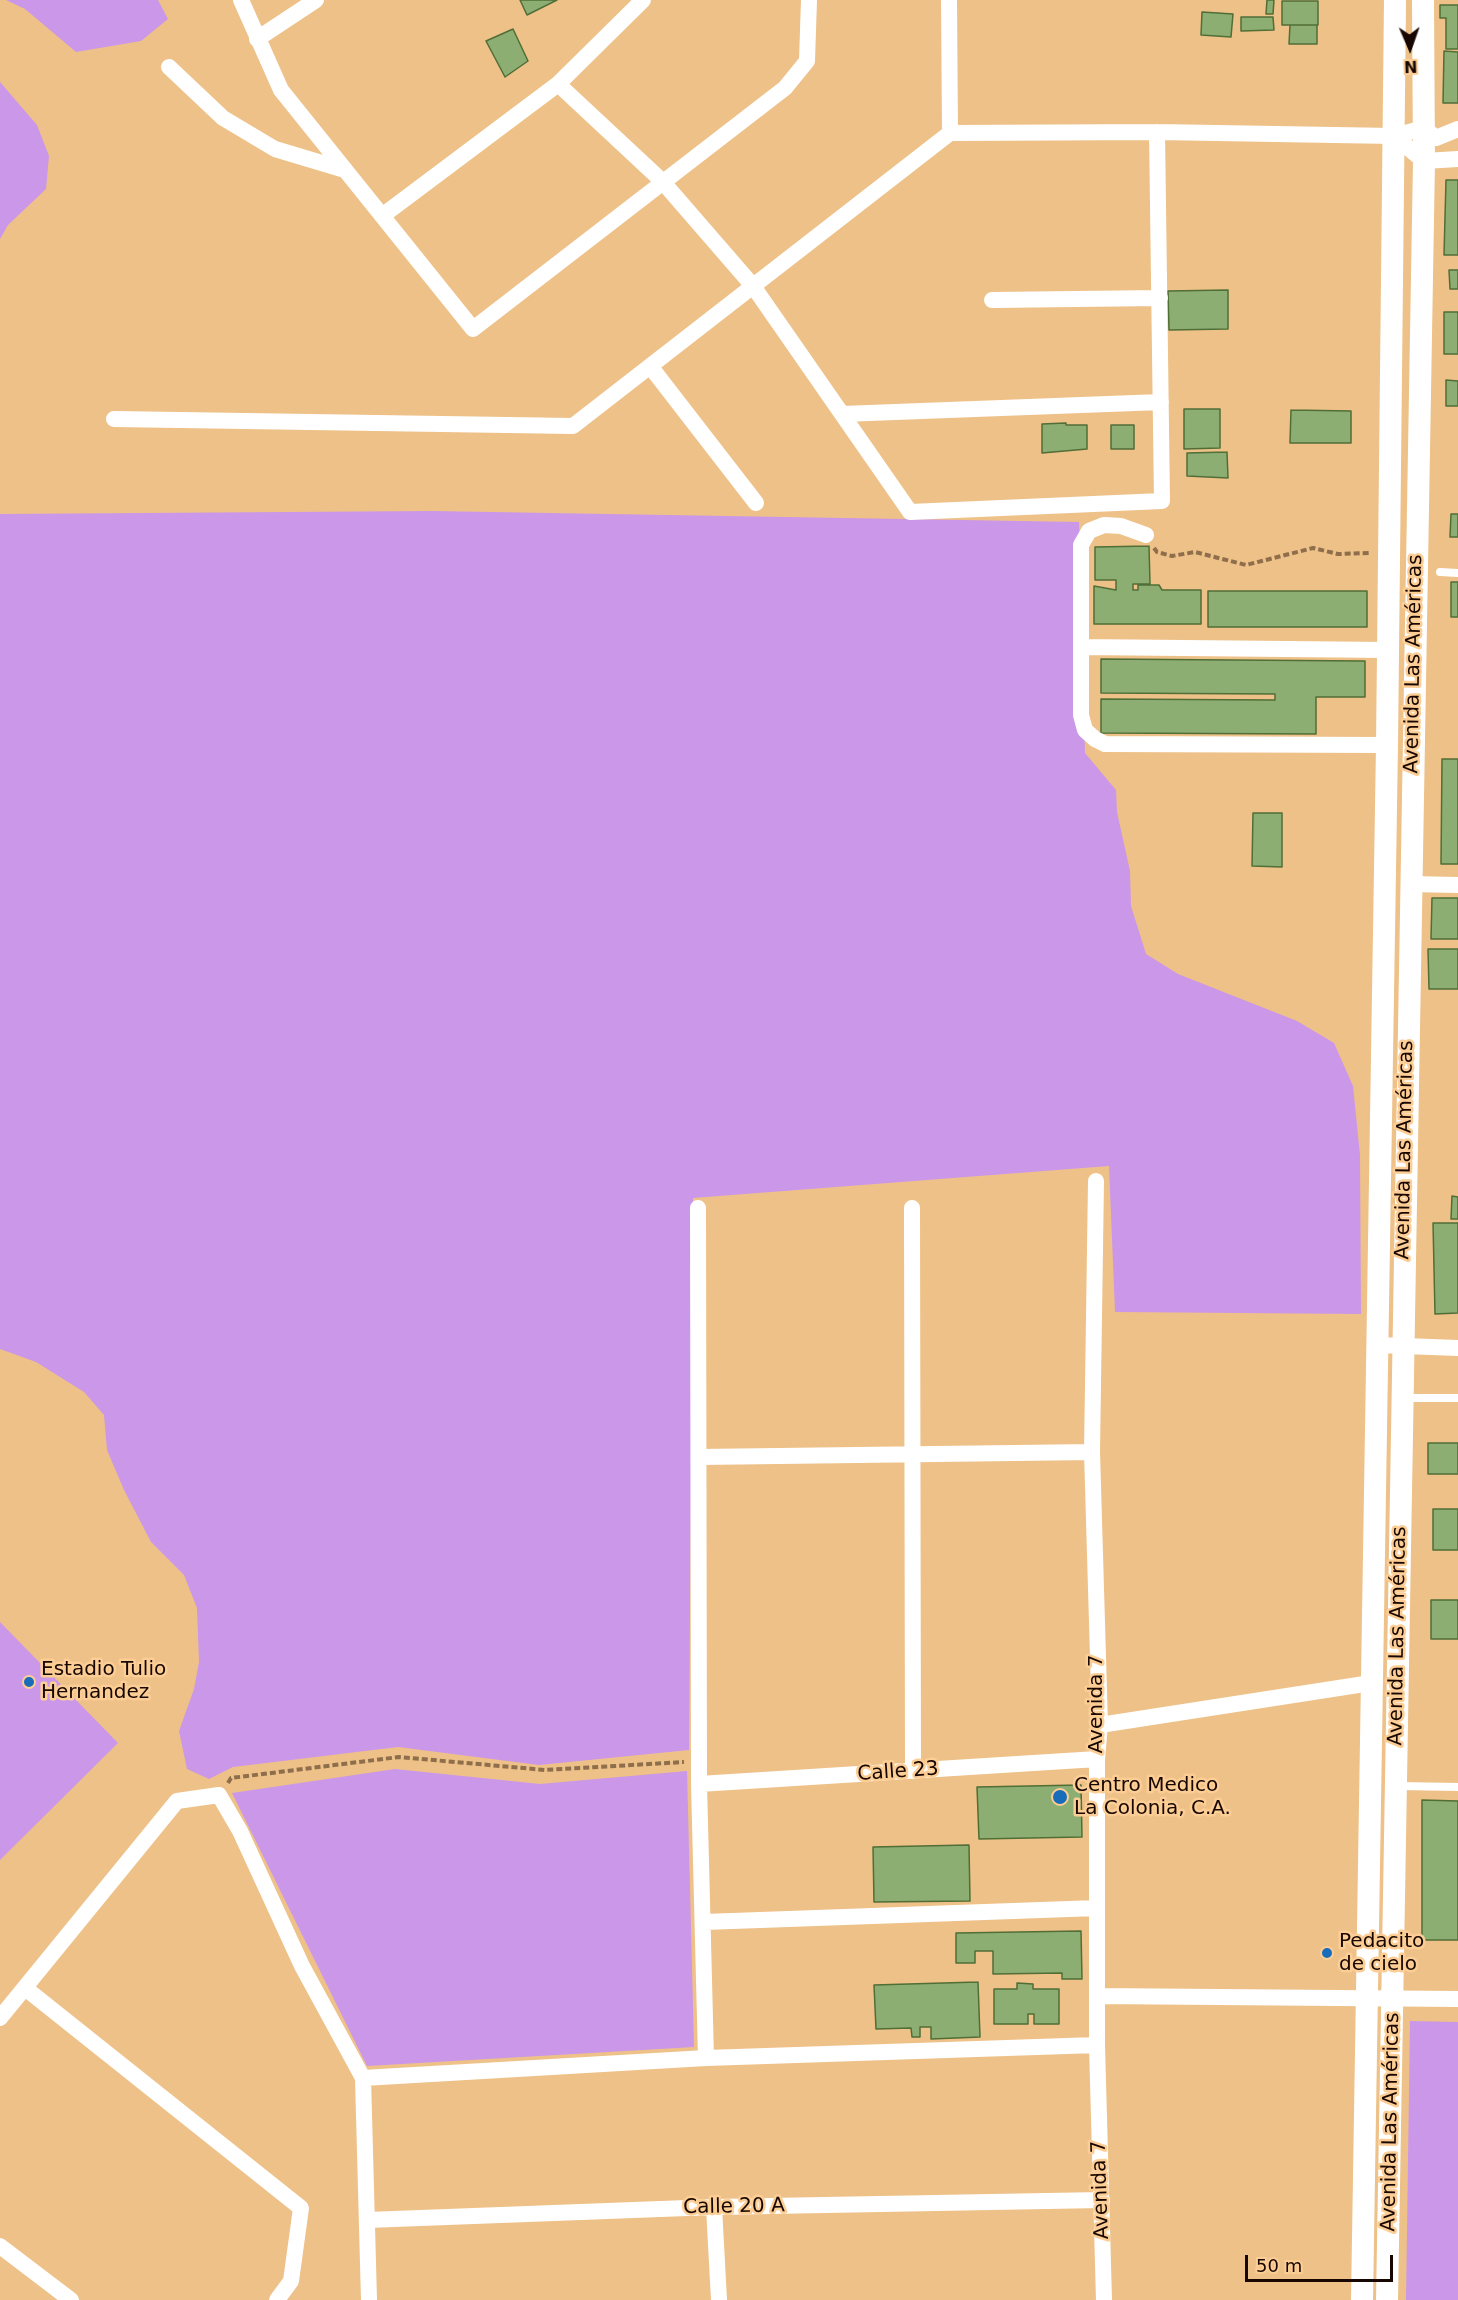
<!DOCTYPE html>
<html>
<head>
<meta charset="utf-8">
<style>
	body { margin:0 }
	#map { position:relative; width:1458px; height:2300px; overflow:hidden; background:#eec188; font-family:"DejaVu Sans",sans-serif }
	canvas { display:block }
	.north { position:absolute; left:1380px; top:18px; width:60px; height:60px; -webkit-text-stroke:4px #fcce95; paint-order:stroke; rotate:178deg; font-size:16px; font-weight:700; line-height:24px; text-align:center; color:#170700 }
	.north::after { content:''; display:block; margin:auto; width:21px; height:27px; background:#170700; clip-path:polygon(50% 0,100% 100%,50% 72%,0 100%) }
	.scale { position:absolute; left:1245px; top:2255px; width:148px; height:27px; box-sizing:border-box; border:3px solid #170700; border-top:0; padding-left:8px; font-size:18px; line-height:21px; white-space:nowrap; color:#170700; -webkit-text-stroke:4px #fcce95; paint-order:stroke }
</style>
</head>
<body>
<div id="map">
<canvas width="1458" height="2300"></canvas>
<div class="north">N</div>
<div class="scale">50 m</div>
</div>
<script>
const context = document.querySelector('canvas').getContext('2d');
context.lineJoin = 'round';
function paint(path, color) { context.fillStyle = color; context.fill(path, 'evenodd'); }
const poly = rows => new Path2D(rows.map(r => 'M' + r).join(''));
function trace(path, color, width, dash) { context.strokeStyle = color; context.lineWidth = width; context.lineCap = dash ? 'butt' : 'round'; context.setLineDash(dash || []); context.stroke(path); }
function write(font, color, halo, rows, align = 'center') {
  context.font = font + ' "DejaVu Sans",sans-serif'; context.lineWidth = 5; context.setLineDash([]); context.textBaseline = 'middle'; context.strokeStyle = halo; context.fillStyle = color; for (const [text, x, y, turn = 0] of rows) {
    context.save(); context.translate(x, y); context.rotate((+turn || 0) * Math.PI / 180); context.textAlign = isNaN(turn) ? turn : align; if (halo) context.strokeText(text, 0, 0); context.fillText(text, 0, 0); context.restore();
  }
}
paint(poly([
	[6,0,158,0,168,19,141,41,76,52,25,9],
	[0,82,37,125,49,156,46,189,8,225,0,239],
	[432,511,1079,522,1085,753,1116,790,1117,812,1130,871,1131,906,1146,954,1178,974,1297,1021,1334,1043,1353,1086,1360,1155,1361,1314,1115,1312,1109,1166,693,1198,689,1750,539,1765,398,1747,233,1767,209,1779,187,1769,179,1731,194,1689,199,1662,197,1608,184,1575,151,1542,124,1490,107,1450,104,1415,84,1392,36,1362,0,1349,0,514],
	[0,1622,118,1743,0,1860],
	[395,1769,540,1784,687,1771,694,2047,367,2066,232,1793],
	[1410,2021,1458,2022,1458,2300,1406,2300]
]), '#ca97e9');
const building = poly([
	[520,0,557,0,527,15,520,0],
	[1267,0,1274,0,1273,14,1266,14,1267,0],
	[1282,1,1318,1,1318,25,1282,25,1282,1],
	[1440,5,1458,5,1458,49,1446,49,1446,18,1440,18,1440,5],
	[1202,12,1233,14,1231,37,1201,35,1202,12],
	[1241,17,1273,17,1274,30,1241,31,1241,17],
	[1290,25,1317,25,1317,44,1289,44,1290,25],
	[513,29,528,61,505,77,486,41,513,29],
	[1444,51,1458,52,1458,103,1443,103,1444,51],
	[1446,180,1458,180,1458,255,1444,255,1446,180],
	[1449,270,1458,270,1458,289,1450,289,1449,270],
	[1228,290,1228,329,1169,330,1168,291,1228,290],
	[1444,312,1458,312,1458,354,1444,354,1444,312],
	[1446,380,1458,381,1458,406,1446,406,1446,380],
	[1184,409,1220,409,1220,448,1184,449,1184,409],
	[1291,410,1351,411,1351,443,1290,443,1291,410],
	[1066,423,1066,425,1087,425,1087,449,1042,453,1042,424,1066,423],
	[1111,425,1134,425,1134,449,1111,449,1111,425],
	[1227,452,1228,478,1187,476,1187,453,1227,452],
	[1451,514,1458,514,1458,537,1450,537,1451,514],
	[1149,546,1150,584,1133,584,1133,590,1138,590,1138,585,1159,585,1162,590,1201,590,1201,624,1094,624,1094,586,1116,590,1116,580,1095,580,1095,547,1149,546],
	[1451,582,1458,582,1458,617,1451,617,1451,582],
	[1208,591,1367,591,1367,627,1208,627,1208,591],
	[1101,659,1365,661,1365,697,1316,697,1316,734,1101,733,1101,699,1275,700,1275,694,1101,693,1101,659],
	[1442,759,1458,759,1458,864,1441,864,1442,759],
	[1253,813,1282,813,1282,867,1252,866,1253,813],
	[1432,898,1458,898,1458,939,1431,939,1432,898],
	[1428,949,1458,949,1458,989,1429,989,1428,949],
	[1452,1196,1458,1197,1458,1219,1451,1219,1452,1196],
	[1433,1223,1458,1223,1458,1313,1435,1314,1433,1223],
	[1428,1443,1458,1443,1458,1474,1428,1474,1428,1443],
	[1433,1509,1458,1509,1458,1550,1433,1550,1433,1509],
	[1431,1600,1458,1600,1458,1639,1431,1639,1431,1600],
	[1081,1785,1082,1837,979,1839,977,1787,1081,1785],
	[1422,1800,1458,1801,1458,1940,1422,1940,1422,1800],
	[969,1845,970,1901,874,1902,873,1847,969,1845],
	[1081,1931,1082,1979,1062,1979,1062,1973,993,1974,993,1951,975,1951,975,1963,956,1963,956,1933,1081,1931],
	[978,1982,980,2037,931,2039,931,2027,920,2027,920,2037,912,2037,911,2028,876,2029,874,1985,978,1982],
	[1017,1983,1033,1984,1033,1989,1059,1989,1059,2024,1034,2024,1034,2014,1028,2014,1028,2024,994,2024,994,1989,1017,1989,1017,1983]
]);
paint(building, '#8dae73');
trace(building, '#506e36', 1.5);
trace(poly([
	[1154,548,1157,552,1172,556,1195,552,1246,565,1313,548,1338,554,1371,553],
	[228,1783,231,1778,399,1757,545,1770,684,1762]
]), '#8e6e4b', 4, [6, 3]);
trace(poly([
	[1440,572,1458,573],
	[1405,1398,1458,1398],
	[1397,1786,1458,1787]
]), '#fff', 8);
trace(poly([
	[241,0,281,90,473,329,785,88,807,61,809,0],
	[949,0,950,133],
	[257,39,316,0],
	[169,67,223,118,275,149,345,170],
	[558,84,662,181,753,286,910,512,1162,501,1157,132],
	[1394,136,1424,128,1436,138,1458,129],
	[382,216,558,84,643,0],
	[992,300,1160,298],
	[650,366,756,503],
	[842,414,1161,402],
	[114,419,573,426,950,133,1157,132,1394,136,1424,161,1458,159],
	[1146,535,1121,526,1104,525,1089,531,1081,545,1081,715,1085,730,1095,739,1105,744,1387,745],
	[1081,647,1388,650],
	[1410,884,1458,885],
	[1096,1181,1092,1452,1100,1725,1097,1759,1097,2045,1104,2300],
	[698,1208,699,1784,706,2058],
	[912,1208,913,1771],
	[1377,1345,1458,1348],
	[700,1457,1092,1452],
	[1100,1725,1371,1683],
	[699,1784,1097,1759],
	[704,1922,1097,1908],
	[25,1988,301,2208,291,2281,277,2300],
	[1097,1996,1458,1999],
	[0,2018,177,1801,219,1795,240,1831,302,1966,363,2078,369,2300],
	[363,2078,706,2058,1097,2045],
	[714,2207,719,2300],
	[367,2220,714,2207,1102,2200],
	[0,2246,71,2300]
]), '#fff', 16);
trace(poly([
	[1362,2300,1387,745,1395,0],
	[1387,2300,1424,161,1423,0]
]), '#fff', 22);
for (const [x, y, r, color] of [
	[29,1682,6,"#196cba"],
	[1060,1797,8,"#196cba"],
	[1327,1953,6,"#196cba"]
]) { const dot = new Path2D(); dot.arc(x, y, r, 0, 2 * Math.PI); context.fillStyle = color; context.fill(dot); trace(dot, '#fcce95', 2); }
write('20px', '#170700', '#fcce95', [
	["Avenida Las Américas",1414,664,-89],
	["Avenida Las Américas",1405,1150,-89],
	["Avenida Las Américas",1398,1636,-89],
	["Avenida 7",1097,1704,-90],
	["Calle 23",898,1772,-4],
	["Avenida Las Américas",1391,2122,-89],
	["Avenida 7",1101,2190,-92],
	["Calle 20 A",734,2207,-1]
]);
write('20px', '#170700', '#fcce95', [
	["Estadio Tulio",41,1670],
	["Hernandez",41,1693],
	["Centro Medico",1074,1786],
	["La Colonia, C.A.",1074,1809],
	["Pedacito",1339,1942],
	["de cielo",1339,1965]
], 'left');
</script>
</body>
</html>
